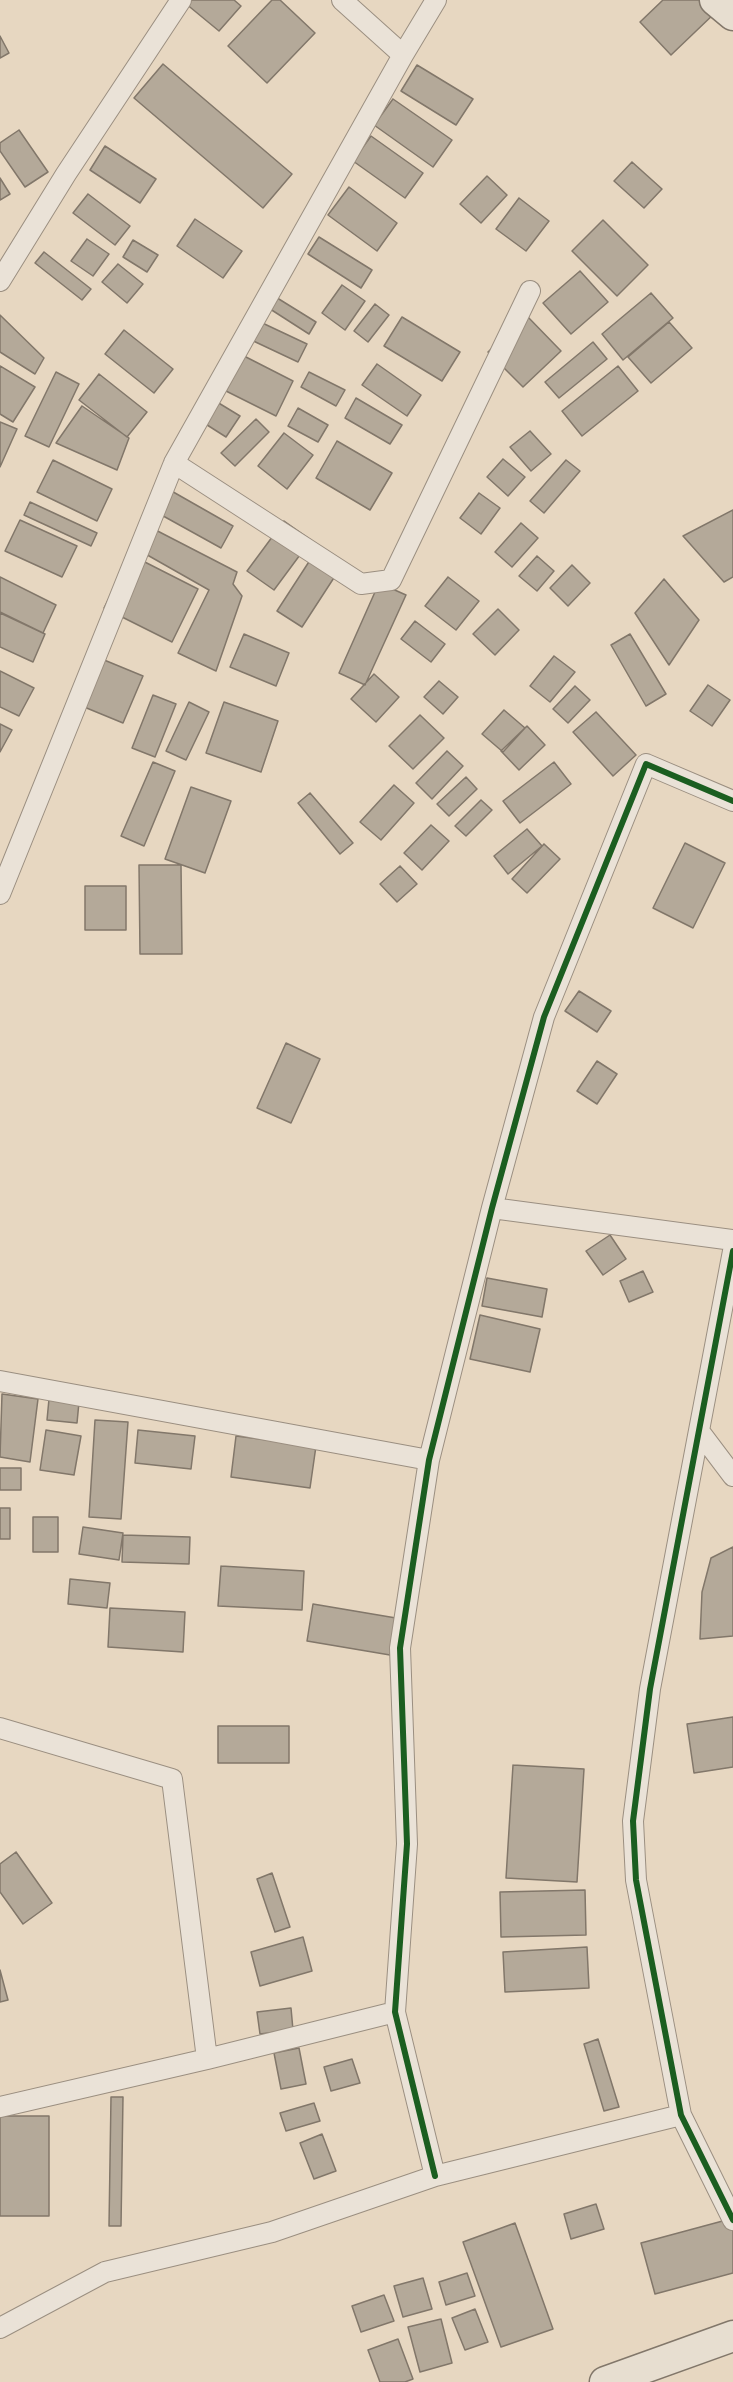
<!DOCTYPE html>
<html>
<head>
<meta charset="utf-8">
<style>
	body { margin:0 }
	canvas { display:block; background:#e7d7c1 }
</style>
</head>
<body>
<canvas width="733" height="2382"></canvas>
<script>
const context = document.querySelector('canvas').getContext('2d');
context.lineJoin = 'round';
function paint(path, color) { context.fillStyle = color; context.fill(path, 'evenodd'); }
const poly = rows => new Path2D(rows.map(r => 'M' + r).join(''));
function trace(path, color, width, dash) { context.strokeStyle = color; context.lineWidth = width; context.lineCap = dash ? 'butt' : 'round'; context.setLineDash(dash || []); context.stroke(path); }
const building = poly([
	[188,0,234,0,241,6,219,31,185,3,188,0],
	[272,0,280,0,315,33,267,83,228,46,272,0],
	[663,0,707,0,717,11,671,55,640,22,663,0],
	[0,36,9,53,0,58,0,36],
	[163,64,292,174,263,208,134,98,163,64],
	[417,65,473,99,456,125,401,91,417,65],
	[393,99,452,140,433,167,374,125,393,99],
	[19,130,48,172,25,187,0,151,0,143,19,130],
	[371,136,423,173,405,198,353,161,371,136],
	[105,146,156,179,140,203,90,170,105,146],
	[632,162,662,189,644,208,614,181,632,162],
	[487,176,507,195,481,223,460,204,487,176],
	[0,178,10,194,0,200,0,178],
	[349,187,397,223,377,251,328,215,349,187],
	[88,194,130,226,115,245,73,213,88,194],
	[519,198,549,221,526,251,496,229,519,198],
	[195,219,242,251,223,278,177,246,195,219],
	[603,220,648,265,617,296,572,251,603,220],
	[319,237,372,270,361,288,308,254,319,237],
	[87,239,109,254,93,276,71,261,87,239],
	[133,240,158,255,147,272,123,257,133,240],
	[44,252,91,289,82,300,35,263,44,252],
	[118,264,143,284,127,303,102,282,118,264],
	[580,271,608,302,571,334,543,303,580,271],
	[342,285,365,301,345,330,322,313,342,285],
	[651,293,673,318,623,360,602,334,651,293],
	[274,296,316,322,309,334,267,307,274,296],
	[375,304,389,315,368,342,354,331,375,304],
	[0,315,44,358,35,374,0,352,0,315],
	[526,315,561,351,523,387,488,352,526,315],
	[402,317,460,352,442,381,384,346,402,317],
	[256,320,307,344,298,362,247,338,256,320],
	[669,322,692,348,651,383,628,357,669,322],
	[124,330,173,369,154,393,105,354,124,330],
	[593,342,607,359,559,398,545,382,593,342],
	[244,356,293,381,276,416,226,391,244,356],
	[377,364,421,395,407,416,362,385,377,364],
	[0,366,35,387,13,422,0,414,0,366],
	[618,366,638,391,582,436,562,411,618,366],
	[56,372,79,384,49,447,25,436,56,372],
	[309,372,345,390,336,406,301,387,309,372],
	[99,374,147,412,127,437,79,400,99,374],
	[356,398,402,425,390,444,345,418,356,398],
	[217,402,240,416,226,437,204,423,217,402],
	[82,406,129,438,117,470,56,443,82,406],
	[298,408,328,425,318,442,288,426,298,408],
	[256,419,269,432,235,466,221,453,256,419],
	[0,422,17,429,0,467,0,422],
	[530,431,551,454,531,471,510,447,530,431],
	[284,433,313,455,287,489,258,466,284,433],
	[337,441,392,473,370,510,316,478,337,441],
	[503,459,525,477,508,496,487,477,503,459],
	[53,460,112,489,97,521,37,492,53,460],
	[566,460,580,471,544,513,530,501,566,460],
	[168,489,233,526,221,548,156,512,168,489],
	[479,493,500,508,481,534,460,518,479,493],
	[30,502,97,533,91,546,24,515,30,502],
	[733,510,733,577,724,582,683,536,733,510],
	[20,520,77,546,62,577,5,551,20,520],
	[284,521,311,540,274,590,247,571,284,521],
	[521,523,538,538,512,567,495,552,521,523],
	[144,524,237,572,233,584,242,596,216,671,178,653,209,590,135,548,144,524],
	[314,554,339,570,302,627,277,611,314,554],
	[131,555,198,589,172,642,104,608,131,555],
	[537,556,554,571,537,591,519,576,537,556],
	[572,565,590,583,568,606,550,588,572,565],
	[0,577,56,605,43,633,0,612,0,577],
	[448,577,479,601,456,630,425,606,448,577],
	[664,579,699,620,669,665,635,613,664,579],
	[379,583,406,595,365,685,339,673,379,583],
	[498,609,519,630,495,655,473,634,498,609],
	[0,613,45,634,33,662,0,647,0,613],
	[415,621,445,644,431,662,401,639,415,621],
	[244,634,289,653,276,686,230,667,244,634],
	[630,634,666,694,646,706,611,645,630,634],
	[92,655,143,676,123,723,72,702,92,655],
	[554,656,575,672,550,702,530,686,554,656],
	[0,671,34,688,19,716,0,707,0,671],
	[374,674,399,697,376,722,351,699,374,674],
	[439,681,458,697,443,714,424,697,439,681],
	[708,685,730,700,712,726,690,711,708,685],
	[575,686,590,700,568,723,553,709,575,686],
	[153,695,176,704,155,757,132,748,153,695],
	[189,702,209,712,186,760,166,751,189,702],
	[224,702,278,721,261,772,206,753,224,702],
	[504,710,525,728,503,752,482,734,504,710],
	[596,712,636,755,613,776,573,732,596,712],
	[420,715,444,738,413,769,389,746,420,715],
	[0,724,12,730,0,752,0,724],
	[527,726,545,745,519,770,501,751,527,726],
	[447,751,463,766,432,799,416,783,447,751],
	[153,762,175,771,144,846,121,836,153,762],
	[554,762,571,784,520,823,503,801,554,762],
	[466,777,477,789,449,816,437,804,466,777],
	[394,785,414,803,381,840,360,822,394,785],
	[191,787,231,801,205,873,165,859,191,787],
	[310,793,353,843,340,854,298,803,310,793],
	[481,800,492,810,466,836,455,826,481,800],
	[431,825,449,841,422,870,404,853,431,825],
	[527,829,542,846,508,874,494,856,527,829],
	[685,843,725,863,693,928,653,908,685,843],
	[544,844,560,859,527,893,512,879,544,844],
	[139,865,181,865,182,954,140,954,139,865],
	[400,866,417,884,397,902,380,884,400,866],
	[85,886,126,886,126,930,85,930,85,886],
	[579,991,611,1011,597,1032,565,1011,579,991],
	[286,1043,320,1059,291,1123,257,1108,286,1043],
	[597,1061,617,1074,597,1104,577,1091,597,1061],
	[610,1235,626,1259,603,1275,586,1251,610,1235],
	[643,1271,653,1292,629,1302,620,1281,643,1271],
	[487,1278,547,1289,542,1317,482,1306,487,1278],
	[480,1315,540,1329,530,1372,470,1359,480,1315],
	[2,1394,38,1399,30,1462,0,1457,2,1394],
	[49,1399,79,1402,77,1423,47,1420,49,1399],
	[95,1420,128,1422,121,1519,89,1517,95,1420],
	[46,1430,81,1436,74,1475,40,1470,46,1430],
	[138,1430,195,1436,191,1469,135,1463,138,1430],
	[236,1436,316,1446,310,1488,231,1477,236,1436],
	[0,1468,21,1468,21,1490,0,1490,0,1468],
	[0,1508,10,1508,10,1539,0,1539,0,1508],
	[33,1517,58,1517,58,1552,33,1552,33,1517],
	[83,1527,123,1533,119,1560,79,1554,83,1527],
	[123,1535,190,1537,189,1564,122,1562,123,1535],
	[733,1547,733,1636,700,1639,702,1592,711,1558,733,1547],
	[221,1566,304,1571,302,1610,218,1606,221,1566],
	[70,1579,110,1583,107,1608,68,1604,70,1579],
	[313,1604,396,1618,390,1655,307,1641,313,1604],
	[110,1608,185,1612,183,1652,108,1647,110,1608],
	[733,1717,733,1767,694,1773,687,1724,733,1717],
	[218,1726,289,1726,289,1763,218,1763,218,1726],
	[513,1765,584,1769,577,1882,506,1878,513,1765],
	[16,1852,52,1903,23,1924,0,1892,0,1864,16,1852],
	[272,1873,290,1927,275,1932,257,1879,272,1873],
	[585,1890,586,1935,501,1937,500,1892,585,1890],
	[303,1937,312,1971,260,1986,251,1952,303,1937],
	[587,1947,589,1988,505,1992,503,1952,587,1947],
	[0,1970,8,2000,0,2002,0,1970],
	[291,2008,293,2030,260,2034,257,2012,291,2008],
	[598,2039,619,2107,604,2111,584,2044,598,2039],
	[299,2048,306,2084,281,2089,274,2053,299,2048],
	[352,2059,360,2083,331,2091,324,2067,352,2059],
	[111,2097,123,2097,121,2226,109,2226,111,2097],
	[314,2103,320,2121,286,2131,280,2113,314,2103],
	[0,2116,49,2116,49,2216,0,2216,0,2116],
	[322,2134,336,2171,314,2179,300,2143,322,2134],
	[596,2204,604,2229,571,2239,564,2214,596,2204],
	[730,2219,733,2231,733,2273,655,2294,641,2243,730,2219],
	[515,2223,553,2329,501,2347,463,2242,515,2223],
	[467,2273,475,2296,446,2305,439,2282,467,2273],
	[423,2278,432,2309,403,2317,394,2286,423,2278],
	[384,2295,394,2321,361,2332,352,2306,384,2295],
	[475,2309,488,2342,465,2350,452,2318,475,2309],
	[441,2319,452,2363,420,2372,408,2327,441,2319],
	[398,2339,413,2379,405,2382,380,2382,368,2350,398,2339]
]);
paint(building, '#b4a999');
trace(building, '#82776a', 1.5);
const street = poly([
	[342,0,403,55,436,0],
	[0,281,66,174,181,0],
	[174,463,361,584,391,580,530,291],
	[0,894,174,463,403,55],
	[492,1208,733,1240],
	[733,1251,650,1689,633,1821,636,1880,681,2115,733,2220],
	[0,1381,429,1460],
	[699,1431,733,1476],
	[0,1728,172,1779,207,2059,0,2107],
	[207,2059,395,2012],
	[435,2176,395,2012,407,1844,400,1648,429,1460,492,1208,544,1017,646,764,733,801],
	[0,2328,105,2272,272,2232,435,2176,681,2115]
]);
const primary = poly([
	[715,0,733,15],
	[605,2382,733,2336]
]);
trace(street, '#9b8f81', 22);
trace(primary, '#82776a', 33);
trace(street, '#eae2d7', 20);
trace(primary, '#e7ded0', 30);
trace(poly([
	[733,1251,650,1689,633,1821,636,1880,681,2115,733,2220],
	[435,2176,395,2012,407,1844,400,1648,429,1460,492,1208,544,1017,646,764,733,801]
]), '#1b5e20', 6);
</script>
</body>
</html>
